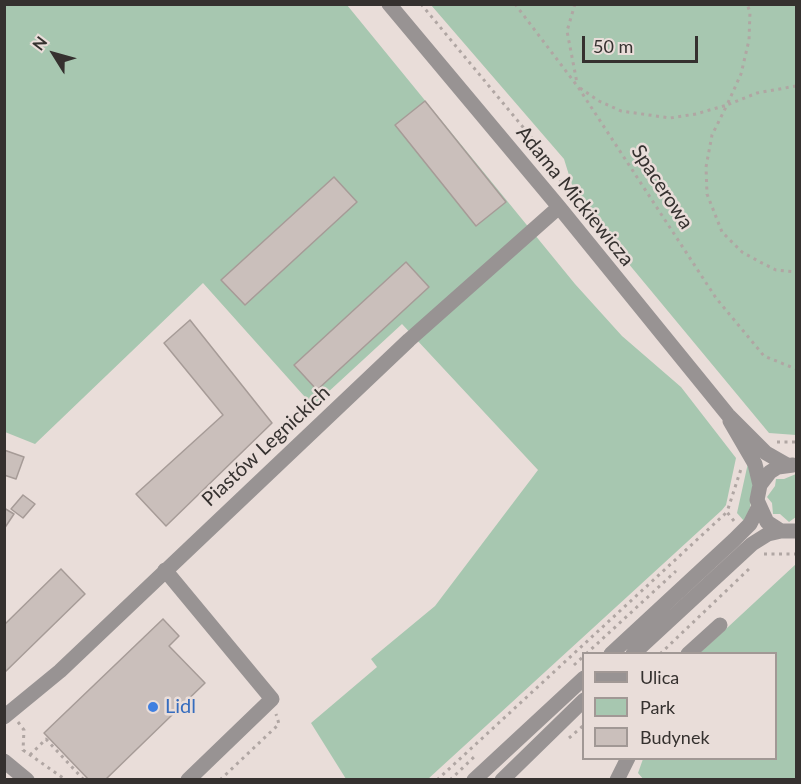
<!DOCTYPE html>
<html>
<head>
<meta charset="utf-8">
<style>
	body { margin:0 }
	#map { position:relative; width:801px; height:784px; overflow:hidden; background:#e9ddd9; font-family:Lato,sans-serif }
	canvas { display:block }
	.frame { position:absolute; inset:0; border:6px solid #35312f; pointer-events:none }
	.legend { position:absolute; left:582px; top:652px; width:195px; height:108px; box-sizing:border-box; background:#e9ddd9; border:2px solid #a19895; margin:0; padding:8px 10px; list-style:none; font-size:18px; color:#35312f }
	.legend li { display:flex; align-items:center; gap:12px; height:30px }
	.legend b { width:30px; border:2px solid #a19895 }
	.north { position:absolute; left:24px; top:24px; width:60px; height:60px; -webkit-text-stroke:4px #e9ddd9; paint-order:stroke; rotate:307deg; font-size:16px; font-weight:700; line-height:24px; text-align:center; color:#35312f }
	.north::after { content:''; display:block; margin:auto; width:21px; height:27px; background:#35312f; clip-path:polygon(50% 0,100% 100%,50% 72%,0 100%) }
	.scale { position:absolute; left:582px; top:36px; width:116px; height:27px; box-sizing:border-box; border:3px solid #35312f; border-top:0; padding-left:8px; font-size:18px; line-height:21px; white-space:nowrap; color:#35312f; -webkit-text-stroke:4px #e9ddd9; paint-order:stroke }
</style>
</head>
<body>
<div id="map">
<canvas width="801" height="784"></canvas>
<div class="frame"></div>
<ul class="legend">
<li><b style="height:8px;background:#989393"></b>Ulica</li>
<li><b style="height:16px;background:#a7c7b0"></b>Park</li>
<li><b style="height:16px;background:#cabfbb"></b>Budynek</li>
</ul>
<div class="north">N</div>
<div class="scale">50 m</div>
</div>
<script>
const context = document.querySelector('canvas').getContext('2d');
context.lineJoin = 'round';
function paint(path, color) { context.fillStyle = color; context.fill(path, 'evenodd'); }
const poly = rows => new Path2D(rows.map(r => 'M' + r).join(''));
function trace(path, color, width, dash) { context.strokeStyle = color; context.lineWidth = width; context.lineCap = dash ? 'butt' : 'round'; context.setLineDash(dash || []); context.stroke(path); }
function write(font, color, halo, rows, align = 'center') {
  context.font = font + ' Lato,sans-serif'; context.lineWidth = 5; context.setLineDash([]); context.textBaseline = 'middle'; context.strokeStyle = halo; context.fillStyle = color; for (const [text, x, y, turn = 0] of rows) {
    context.save(); context.translate(x, y); context.rotate((+turn || 0) * Math.PI / 180); context.textAlign = isNaN(turn) ? turn : align; if (halo) context.strokeText(text, 0, 0); context.fillText(text, 0, 0); context.restore();
  }
}
paint(poly([
	[4,5,347,5,575,284,622,336,681,387,736,458,726,505,722,510,428,779,346,779,311,723,377,667,371,659,435,606,538,470,402,324,313,406,203,283,35,444,5,432],
	[431,5,796,5,796,435,769,433,628,263,573,188,564,159],
	[748,463,753,484,750,508,744,521,737,513],
	[796,474,796,517,789,522,780,514,773,514,772,503,767,497,775,486,776,479,784,479],
	[796,564,796,779,644,780,638,773,643,759,776,758,776,654,700,653]
]), '#a7c7b0');
const building = poly([
	[425,101,506,202,476,226,395,125,425,101],
	[334,177,357,202,245,305,221,280,334,177],
	[406,262,429,287,317,390,294,365,406,262],
	[190,320,272,423,166,526,136,494,223,415,164,343,190,320],
	[4,450,24,457,16,479,4,475,4,450],
	[23,495,35,504,23,518,11,509,23,495],
	[4,508,14,514,4,529,4,508],
	[61,569,85,594,4,673,4,625,61,569],
	[163,619,179,636,169,646,205,683,105,780,89,780,44,733,163,619]
]);
paint(building, '#cabfbb');
trace(building, '#a69b97', 1.5);
trace(poly([
	[421,4,551,161,563,186],
	[515,4,578,87,716,298,764,356,796,369],
	[575,4,567,31,577,83],
	[796,86,757,93,727,105,712,135,706,167,707,194,722,232,742,252,760,262,776,270,796,272],
	[580,88,599,101,621,111,670,118,696,114,727,105,741,74,749,40,750,12,747,4],
	[777,442,796,442],
	[734,521,727,512,741,469],
	[764,554,796,554],
	[586,654,676,571],
	[660,654,750,568],
	[574,665,584,656],
	[18,722,24,730,23,750,66,780],
	[569,738,584,725],
	[30,755,46,739,84,780],
	[220,780,279,724,276,714],
	[437,780,727,512],
	[450,780,474,757]
]), '#b0a6a3', 3, [3, 4.5]);
trace(poly([
	[389,4,559,207,728,415,766,453,787,465],
	[730,421,755,464,760,485],
	[793,465,778,467,770,472,760,485,757,500,767,522,781,531,796,531],
	[165,570,272,699,188,780],
	[611,654,734,540,750,524,758,508],
	[633,654,752,544,768,534,781,531],
	[688,654,720,625],
	[4,717,60,671,409,340,559,207],
	[4,761,27,780],
	[474,780,584,678],
	[502,780,584,700],
	[617,780,628,758]
]), '#989393', 15);
for (const [x, y, r, color] of [
	[153,707,6,"#3f7fe0"]
]) { const dot = new Path2D(); dot.arc(x, y, r, 0, 2 * Math.PI); context.fillStyle = color; context.fill(dot); trace(dot, '#e9ddd9', 2); }
write('20px', '#35312f', '#e9ddd9', [
	["Spacerowa",662,187,57],
	["Adama Mickiewicza",575,196,51],
	["Piastów Legnickich",266,446,-43]
]);
write('20px', '#366cbe', '#e9ddd9', [
	["Lidl",165,707]
], 'left');
</script>
</body>
</html>
